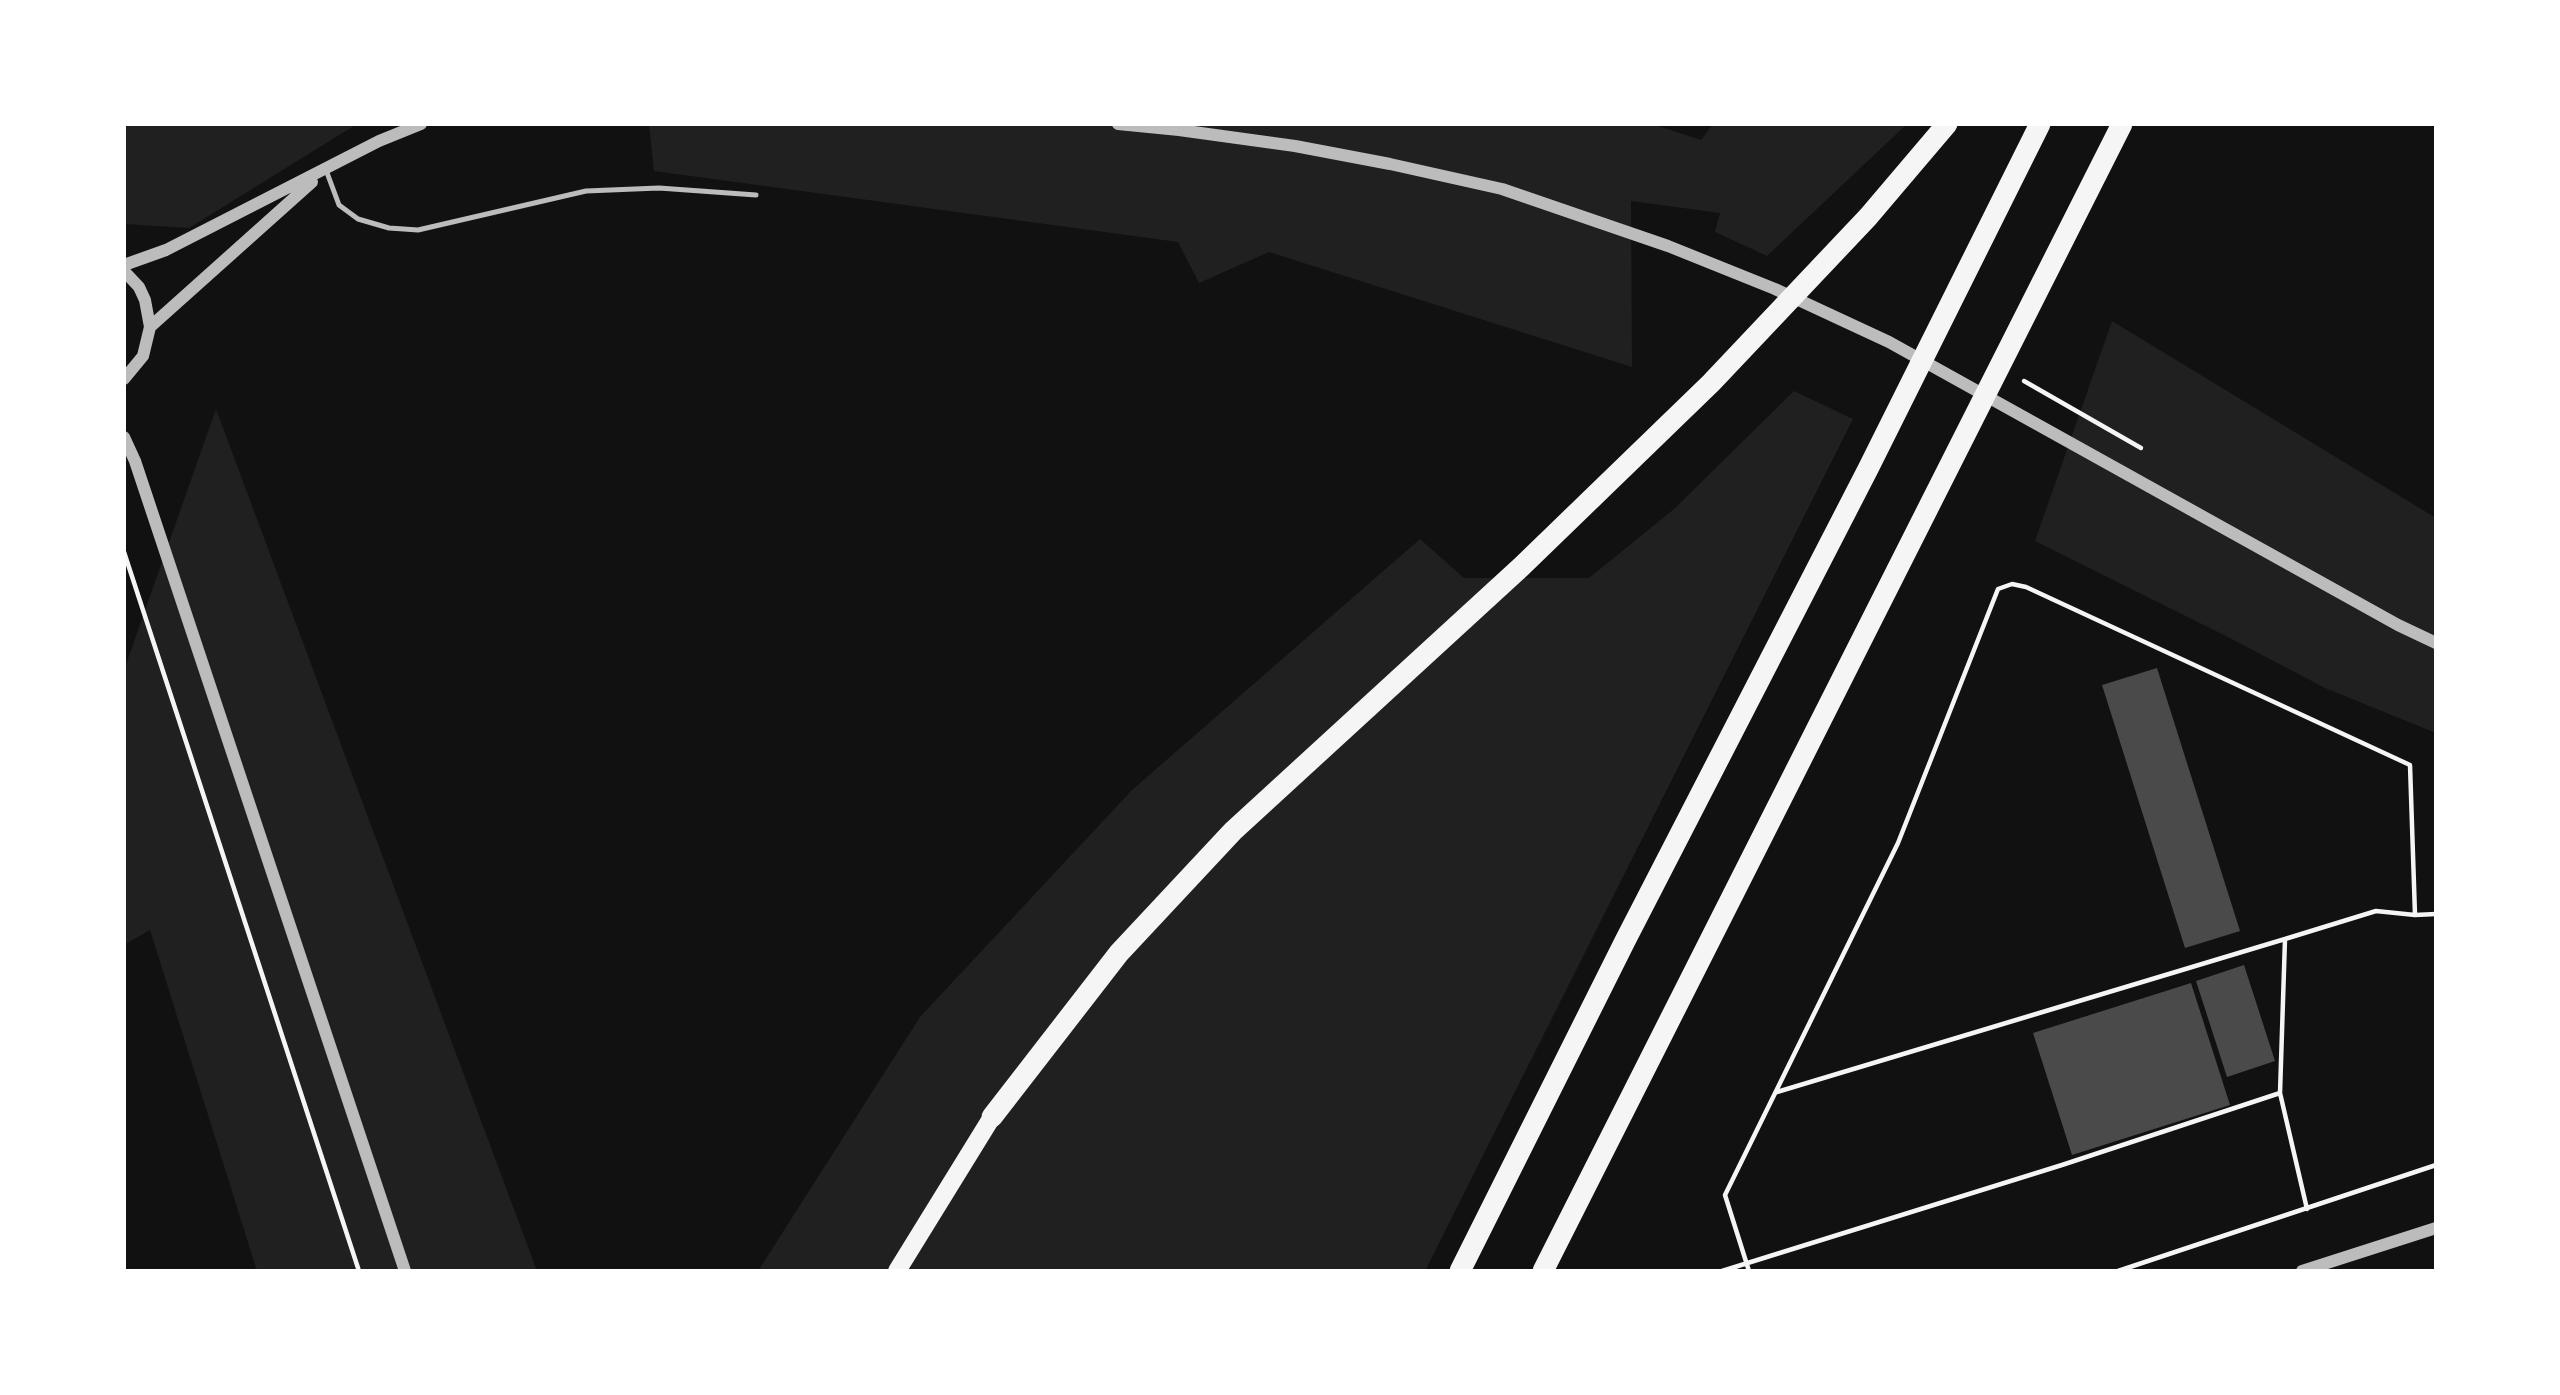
<!DOCTYPE html>
<html>
<head>
<meta charset="utf-8">
<style>
	body { margin:0 }
	#map { position:relative; width:2560px; height:1395px; overflow:hidden; background:#111; font-family:Roboto,sans-serif }
	canvas { display:block }
	.frame { position:absolute; inset:0; border:126px solid #fff; pointer-events:none }
</style>
</head>
<body>
<div id="map">
<canvas width="2560" height="1395"></canvas>
<div class="frame"></div>
</div>
<script>
const context = document.querySelector('canvas').getContext('2d');
context.lineJoin = 'round';
function paint(path, color) { context.fillStyle = color; context.fill(path, 'evenodd'); }
const poly = rows => new Path2D(rows.map(r => 'M' + r).join(''));
function trace(path, color, width, dash) { context.strokeStyle = color; context.lineWidth = width; context.lineCap = dash ? 'butt' : 'round'; context.setLineDash(dash || []); context.stroke(path); }
paint(poly([
	[124,124,357,124,189,228,124,224],
	[649,124,1652,124,1701,140,1713,124,1907,124,1767,256,1715,232,1720,213,1631,201,1632,367,1269,252,1199,283,1178,242,654,171],
	[2112,321,2436,518,2436,733,2325,688,2226,636,2035,541],
	[1794,391,1853,419,1425,1271,758,1271,920,1017,1132,790,1420,539,1464,578,1589,578,1674,509],
	[216,409,537,1271,257,1271,150,930,124,945,124,670]
]), '#202020');
paint(poly([
	[2157,668,2240,931,2185,948,2102,685],
	[2244,965,2275,1061,2227,1077,2196,981],
	[2191,983,2230,1105,2072,1155,2033,1033]
]), '#4a4a4a');
trace(poly([
	[2024,381,2141,448],
	[124,552,359,1271],
	[1777,1092,2285,939],
	[2280,1093,2285,939,2376,911,2415,915],
	[1722,1271,2062,1165,2280,1093,2307,1209],
	[1749,1271,1725,1195,1898,843,1998,589,2012,584,2026,587,2410,765,2415,915,2436,914],
	[2118,1271,2436,1165]
]), '#f5f5f5', 4.5);
trace(poly([
	[326,170,339,205,358,219,389,228,418,230,586,191,659,188,756,195]
]), '#bcbcbc', 5);
trace(poly([
	[1118,124,1179,130,1295,146,1390,164,1502,189,1668,246,1775,289,1889,342,2398,625,2436,643],
	[124,265,166,250,379,141,421,124],
	[124,271,139,287,145,300,150,327,143,356,124,379],
	[150,327,312,182],
	[124,437,135,461,405,1271],
	[2302,1271,2436,1228]
]), '#bcbcbc', 12);
trace(poly([
	[897,1271,992,1117]
]), '#f5f5f5', 18);
trace(poly([
	[992,1117,1119,953,1233,831,1521,567,1711,383,1868,217,1947,124],
	[1460,1271,1625,941,1868,469,2040,124],
	[1543,1271,2122,124]
]), '#f5f5f5', 21);
</script>
</body>
</html>
